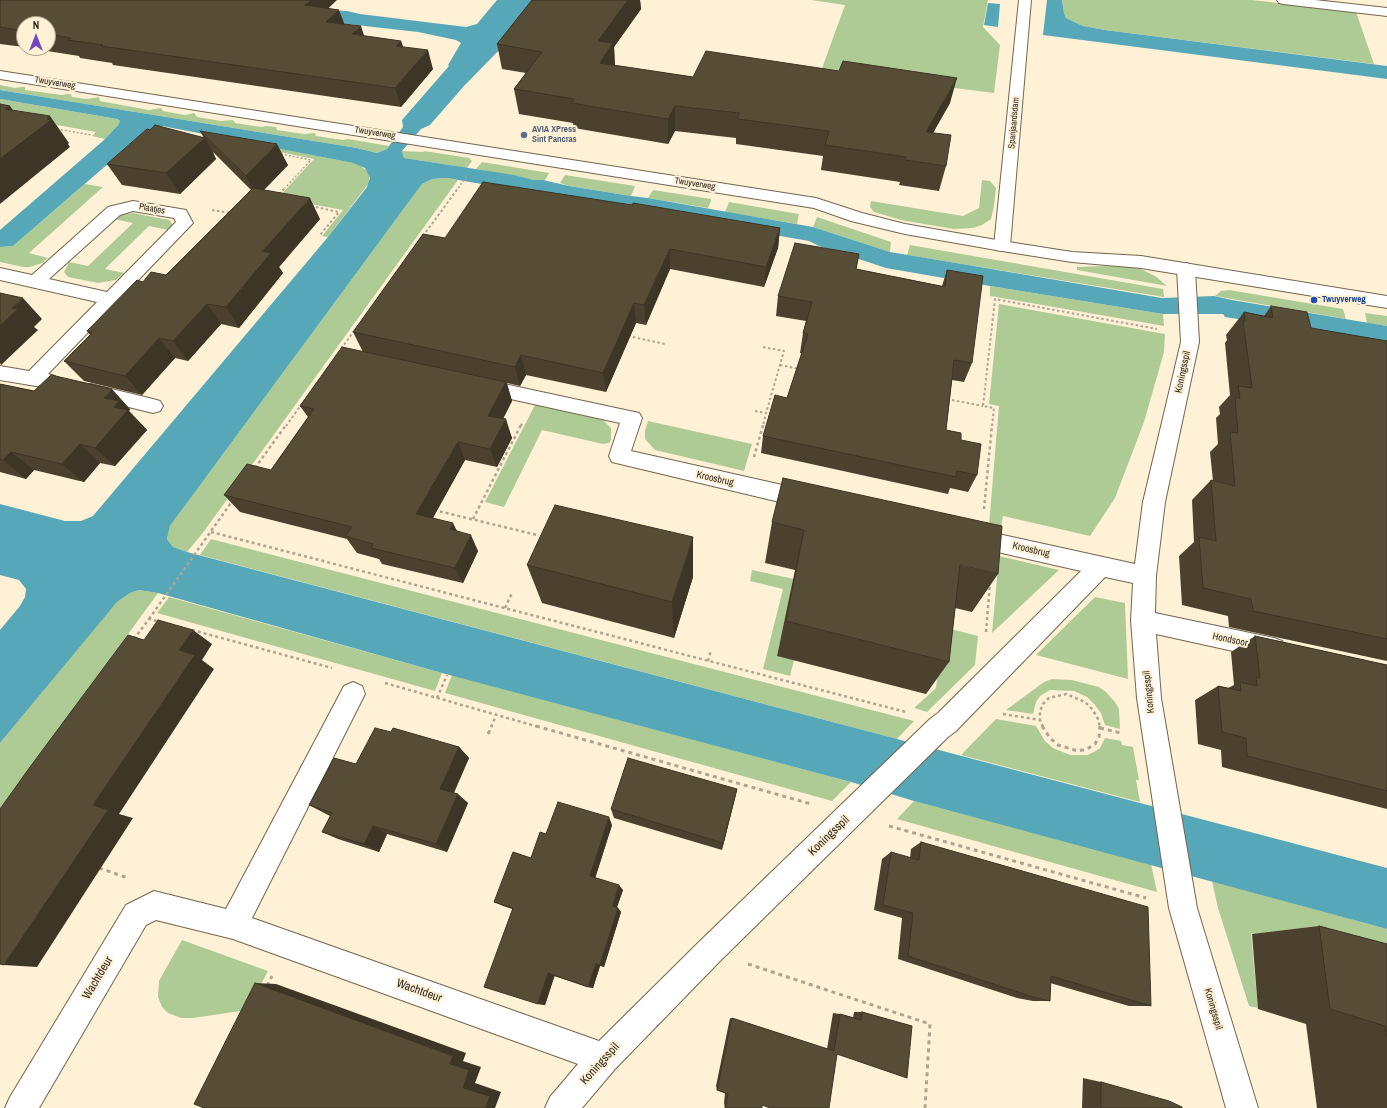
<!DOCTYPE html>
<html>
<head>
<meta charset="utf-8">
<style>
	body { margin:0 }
	#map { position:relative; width:1387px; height:1108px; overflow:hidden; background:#fff1d6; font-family:"Archivo Narrow",sans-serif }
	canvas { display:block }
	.north { position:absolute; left:16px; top:16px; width:40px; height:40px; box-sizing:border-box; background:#fff1d6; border:1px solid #aba18d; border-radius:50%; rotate:0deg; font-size:11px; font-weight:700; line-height:16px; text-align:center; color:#2e291f }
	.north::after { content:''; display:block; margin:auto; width:14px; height:18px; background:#7147c0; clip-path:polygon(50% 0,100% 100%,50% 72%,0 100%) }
</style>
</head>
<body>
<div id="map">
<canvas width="1387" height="1108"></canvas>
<div class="north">N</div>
</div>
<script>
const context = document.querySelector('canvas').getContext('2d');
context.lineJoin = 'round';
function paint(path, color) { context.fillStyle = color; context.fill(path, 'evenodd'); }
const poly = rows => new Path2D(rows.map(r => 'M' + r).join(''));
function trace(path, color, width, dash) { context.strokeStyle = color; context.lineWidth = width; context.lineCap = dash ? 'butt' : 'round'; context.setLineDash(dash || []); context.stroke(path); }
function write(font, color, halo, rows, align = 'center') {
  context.font = font + ' "Archivo Narrow",sans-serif'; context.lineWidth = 4; context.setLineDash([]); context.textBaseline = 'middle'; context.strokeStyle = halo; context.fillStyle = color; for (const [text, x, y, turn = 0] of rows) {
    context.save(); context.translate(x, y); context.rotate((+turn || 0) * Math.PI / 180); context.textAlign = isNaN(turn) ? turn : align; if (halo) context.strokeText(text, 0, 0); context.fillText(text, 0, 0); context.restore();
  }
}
paint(poly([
	[811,0,988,0,983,27,1000,45,994,93,821,71,845,5],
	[1062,0,1252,0,1356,12,1374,64,1105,30,1083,26,1066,18,1064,13],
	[0,85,15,88,22,87,25,87,25,90,62,95,67,94,71,94,72,97,87,99,99,97,100,101,149,110,161,108,163,111,185,115,194,113,197,117,221,121,233,120,235,123,261,127,267,126,276,127,277,130,304,134,315,133,316,136,343,140,348,139,389,146,387,149,377,153,357,148,0,90],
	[0,99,117,119,120,121,118,125,105,139,92,136,96,132,57,125,49,119,0,111],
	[207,134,353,163,361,166,367,171,369,175,369,183,328,237,322,236,343,210,278,198,314,159,205,137],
	[402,151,423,152,424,151,469,158,472,161,467,168,404,158],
	[482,162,549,173,545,180,533,180,476,169],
	[565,175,635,186,631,196,569,186,560,183],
	[447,178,458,180,202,534,187,552,173,547,167,539,170,526,422,184,432,179],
	[982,180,990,181,996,188,994,206,991,219,982,225,973,228,953,229,901,220,874,212,870,207,871,201,963,216,979,208],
	[85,184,103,187,29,253,48,258,42,263,30,267,23,267,0,262,0,247,13,246],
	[653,190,711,199,711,201,708,208,648,198],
	[729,202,799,214,797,224,725,212],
	[133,213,169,220,171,222,172,225,168,230,149,226,105,269,125,273,116,280,98,283,68,277,64,272,69,262,88,266,133,223,114,219,122,215],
	[817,217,891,242,890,252,813,227],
	[910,245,1163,289,1164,297,907,255],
	[1104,266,1132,267,1143,270,1155,276,1167,286,1077,270,1077,267],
	[990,286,1163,314,1164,326,990,296],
	[1229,290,1343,309,1346,319,1215,296,1221,291],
	[999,304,1165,334,1164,352,1144,422,1115,498,1090,536,1003,516,1001,527,989,525,999,406,989,404],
	[1365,313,1387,316,1387,326,1367,323],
	[535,405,603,420,611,428,611,440,609,443,603,444,542,430,504,507,485,502],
	[648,421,752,444,744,471,655,450,645,439,645,431],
	[211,539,914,721,897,739,200,555],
	[999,556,1059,570,992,633],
	[752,570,794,579,777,655,794,660,790,676,763,669,783,589,750,581],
	[139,590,158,593,0,810,0,743,108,612,117,602,130,593],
	[169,597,442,673,435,691,157,613],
	[1095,597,1125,603,1128,679,1036,655],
	[943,627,978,636,975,665,927,712,914,708,936,688],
	[452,675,851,782,832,801,445,693],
	[1052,679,1072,680,1099,687,1106,692,1115,702,1119,709,1120,729,1105,725,1101,713,1095,705,1087,697,1074,691,1050,690,1040,696,1036,702,1033,714,1006,710,1044,682],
	[996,719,1036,726,1045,741,1053,748,1070,755,1087,755,1094,752,1100,748,1105,738,1121,741,1122,745,1133,747,1139,780,1136,780,1140,802,961,755],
	[914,801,1151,864,1157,892,897,819],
	[1212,881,1387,929,1387,972,1251,933,1258,1008,1249,1006,1218,908],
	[182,940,268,971,247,1010,193,1018,181,1018,168,1013,162,1007,158,997,159,981]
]), '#afcb95');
paint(poly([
	[497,0,548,0,464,86,430,125,421,129,402,151,404,158,514,175,533,180,543,180,569,186,631,196,648,198,813,227,890,252,968,265,1162,298,1214,296,1232,300,1387,326,1387,343,1225,317,1223,314,1163,314,990,286,886,268,819,246,809,241,447,178,432,179,422,184,170,526,167,539,173,547,187,552,1387,868,1387,929,914,801,851,782,442,673,158,593,139,590,130,593,117,602,0,743,0,630,20,606,25,597,26,589,19,580,0,575,0,504,65,521,81,521,93,516,328,237,367,187,370,178,365,168,353,163,162,126,146,131,13,246,0,247,0,230,104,140,118,125,120,121,117,119,0,99,0,90,357,148,377,153,387,149,389,146,403,127,402,120,449,66,448,65,461,43,456,40,418,32,329,22,327,10,347,11,360,14,466,27,477,24],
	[1047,0,1062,0,1064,13,1066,18,1083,26,1105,30,1387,66,1387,79,1043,35],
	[988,3,1000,4,998,27,984,25]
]), '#56a8b8');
const lane = poly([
	[1277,0,1315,0,1387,8,1387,16,1283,4,1279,3,1277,0]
]);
const street = poly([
	[1019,0,1031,0,1010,246,1008,250,1002,251,996,250,994,246,1019,0],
	[133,201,186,210,193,223,48,374,55,376,57,381,55,386,48,388,0,380,0,366,29,371,97,302,0,280,0,268,32,275,108,207,133,201],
	[133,211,174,218,176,222,107,292,49,279,120,215,133,211],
	[1186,263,1192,265,1195,269,1199,342,1165,502,1156,576,1155,613,1274,638,1282,641,1286,649,1282,657,1274,660,1156,634,1161,698,1197,908,1258,1108,1226,1108,1169,908,1137,698,1131,621,1133,583,1105,577,956,731,948,737,720,961,615,1069,582,1108,545,1108,550,1097,578,1064,233,939,156,920,146,925,39,1108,5,1108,10,1097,126,905,154,891,226,909,344,686,353,682,362,686,365,694,252,918,599,1041,700,941,930,719,938,713,1081,571,971,546,963,543,960,537,963,531,971,528,1135,564,1143,502,1181,342,1177,269,1180,265,1186,263],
	[481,379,639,413,642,418,631,451,809,491,816,494,820,500,816,506,809,509,612,462,609,456,620,423,474,391,471,386,474,381,481,379],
	[91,384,153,399,160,401,163,406,160,411,153,413,84,396,81,391,84,386,91,384]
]);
const secondary = poly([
	[0,71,816,198,862,213,905,224,1002,241,1072,252,1141,256,1387,296,1387,308,1141,268,1072,262,1002,251,905,234,851,221,814,208,0,79,0,71]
]);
trace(lane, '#72664e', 2);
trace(street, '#72664e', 2);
trace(secondary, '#72664e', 2);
trace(poly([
	[57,129,92,135],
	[281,154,311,160,285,188],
	[458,188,467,176]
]), '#afa490', 1.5, [2, 2]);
trace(poly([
	[279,194,286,187],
	[311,206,339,212,320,235],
	[212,210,231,213],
	[423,236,459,187],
	[628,336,665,344],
	[763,347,784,351,766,413],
	[780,365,799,369],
	[947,399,983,406],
	[755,411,766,413,763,426],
	[286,426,354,331],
	[521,426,522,423],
	[992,426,994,408,983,406,995,299,1157,329]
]), '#afa490', 2, [2.5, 2.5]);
trace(poly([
	[754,457,763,425],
	[255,468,286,425],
	[984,509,992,425],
	[434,510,537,535],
	[473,519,521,425],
	[211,532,906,712],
	[505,608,512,593],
	[149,619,233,500],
	[192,630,332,668],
	[986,632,990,583],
	[134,639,149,619,160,622],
	[708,661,711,650],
	[385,683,539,727],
	[437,698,447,675],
	[1003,714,1040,720],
	[491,727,496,716],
	[1043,727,1040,720,1040,711,1043,704,1049,698,1066,694,1085,702,1093,710,1098,719,1100,727]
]), '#afa490', 2.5, [3, 3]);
trace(poly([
	[536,726,811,804],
	[1042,726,1050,738,1058,745,1078,751,1087,749,1095,744,1099,737,1100,726],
	[1100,728,1121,733],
	[488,734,492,726],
	[889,826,1146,898],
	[99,868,128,878],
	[748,964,930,1024,925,1108],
	[267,986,272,976]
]), '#afa490', 3, [4, 4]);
paint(lane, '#fff');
paint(street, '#fff');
paint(secondary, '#fff');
paint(poly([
	[0,0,329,8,344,24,364,36,401,41,403,47,433,69,401,107,113,65,112,63,80,58,79,56,28,48,48,48,48,24,24,24,24,47,0,44],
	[532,0,640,0,641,9,614,47,615,66,693,77,950,103,933,133,946,166,939,191,899,185,900,182,821,170,823,156,736,144,736,138,675,131,668,144,574,128,573,123,519,114,514,89,526,73,502,69,497,44],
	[200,131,288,165,264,190,320,219,279,267,283,273,239,328,221,324,188,361,175,358,142,395,84,381,64,361,90,335,87,331,143,282,166,275,251,190,213,152,216,159,180,194,122,185,107,164,204,138],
	[632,205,780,228,778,248,764,287,670,269,646,325,636,323,606,392,526,375,520,386,507,383,512,401,503,419,512,438,497,467,465,460,433,518,457,531,478,551,463,583,382,564,379,559,357,553,347,539,240,512,224,495,271,470,308,417,300,406,363,352,353,332,445,238],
	[859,254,856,269,942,286,947,270,972,363,964,382,952,380,946,430,961,440,977,475,968,492,950,488,948,494,761,453,763,436,787,398,802,353,800,353,803,333,806,321,776,316,778,296],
	[1271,306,1311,328,1387,341,1387,661,1229,627,1228,616,1182,605,1179,556,1194,542,1192,500,1211,480,1213,481,1210,452,1218,444,1216,418,1220,414,1219,407,1230,395,1225,343,1227,340,1226,335,1244,312,1264,316],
	[0,384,34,391,130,409,129,411,147,430,115,466,100,463,84,482,34,470,26,479,0,472],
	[772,522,998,574,972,612,955,608,949,662,926,694,777,656,795,570,765,563],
	[527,565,693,577,674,638,542,603],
	[1255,636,1387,665,1387,809,1222,767,1221,750,1198,744,1195,700,1218,686,1228,688,1234,685,1231,652],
	[391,732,459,747,469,758,454,793,468,803,447,852,387,834,379,852,338,839,322,832,330,816,326,814,309,805,356,764],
	[737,789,722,850,614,818,611,809],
	[612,825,595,878,623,890,617,907,621,912,604,967,600,966,593,988,588,987,554,976,545,1005,538,1004,512,909,503,906,494,902,531,858,546,834],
	[921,842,1151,1006,1129,1006,1050,983,1050,1001,1033,1001,1017,998,898,959,902,918,874,910,882,859,891,852,910,858,911,849],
	[1319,926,1387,944,1387,1108,1317,1108,1306,1024,1258,1009,1252,934],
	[854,1012,862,1012,912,1026,837,1054,762,1105,725,1108,724,1103,725,1093,717,1090,716,1086,730,1018,827,1049,833,1013,840,1014,853,1018],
	[1083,1078,1101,1082,1182,1108,1082,1108]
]), '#4b412e');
paint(poly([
	[311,0,337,0,312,24,305,5],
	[628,0,640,0,641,9,614,47,615,68,600,63,598,41],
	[339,10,346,28,326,22],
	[361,26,367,45,352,34],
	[401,41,407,59,396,46],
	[428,50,433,69,401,107,395,88],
	[957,78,950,103,919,157,926,132],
	[10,106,30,133,5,109],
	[675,106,675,131,668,144,668,119],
	[50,116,69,143,68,144,70,147,0,204,0,159],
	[205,138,216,159,180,194,166,173],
	[277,144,288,165,257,197,246,176],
	[310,198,320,219,279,267,283,273,239,328,226,307,263,251],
	[780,228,778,248,764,287,766,267],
	[670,249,670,269,646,325,644,305],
	[23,298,42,319,34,327,38,330,1,365,0,363,0,326,12,308],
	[634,303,636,323,606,392,603,373],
	[207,304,221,324,188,361,173,341],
	[159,338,175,358,142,395,125,376],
	[521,355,526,375,520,386,515,367],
	[506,382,512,401,495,434,488,416],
	[112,389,130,409,129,411,147,430,115,466,95,448,104,398],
	[506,419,512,438,497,467,490,449],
	[458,442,465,460,426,530,416,514],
	[80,444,100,463,84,482,62,464],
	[11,452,34,470,26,479,3,460],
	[453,523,461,539,450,529],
	[471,535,478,551,463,583,455,568],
	[693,537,693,577,674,638,672,602],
	[193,630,212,644,202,660,214,669,119,814,133,818,37,967,4,965,179,650],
	[459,747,469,758,451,798,440,789],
	[737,789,735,798,722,850,723,843],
	[458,794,468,803,447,852,436,844],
	[609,817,612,825,594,882,590,876],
	[373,826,387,834,379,852,364,844],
	[619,885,623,890,616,910,613,906],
	[618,908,621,912,604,967,600,965],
	[596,964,600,966,593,988,588,987],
	[548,973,555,975,545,1005,538,1004],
	[255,983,276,984,466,1053,463,1061,481,1067,475,1083,501,1092,495,1108,486,1108,463,1088,450,1064]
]), '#3d3525');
const building = poly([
	[0,0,311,0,305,5,339,10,326,22,361,26,352,34,401,41,396,46,428,50,395,88,101,46,103,45,68,40,71,38,48,34,48,24,24,24,24,31,0,27,0,0],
	[532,0,628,0,598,41,613,43,600,63,693,77,706,51,839,71,843,61,957,78,926,132,951,135,946,166,905,160,906,157,825,145,829,131,737,119,740,113,675,106,668,119,571,103,574,99,514,89,542,52,497,44,532,0],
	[0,104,10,106,5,109,50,116,47,119,51,120,0,159,0,104],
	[155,125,205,138,166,173,107,164,147,129,150,130,155,125],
	[200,131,277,144,246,176,200,131],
	[483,182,632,205,633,203,780,228,766,267,670,249,644,305,634,303,603,373,521,355,515,367,353,332,423,234,445,238,483,182],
	[253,188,310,198,263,251,271,253,226,307,207,304,173,341,159,338,125,376,64,361,92,333,87,331,137,280,143,282,151,272,166,275,253,188],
	[795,243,859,254,856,269,945,287,947,270,983,276,972,363,954,360,946,430,961,433,961,440,981,444,977,475,957,471,956,477,763,436,775,395,787,398,808,334,803,333,812,302,778,296,795,243],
	[0,293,23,298,12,308,18,309,0,326,0,293],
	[1271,306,1307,312,1311,328,1387,341,1387,639,1253,611,1251,599,1203,588,1199,537,1216,541,1211,480,1235,486,1230,432,1238,433,1235,397,1240,398,1238,386,1252,388,1243,321,1245,321,1244,312,1273,318,1271,306],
	[342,347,506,382,488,416,506,419,490,449,458,442,416,514,453,523,450,529,471,535,455,568,371,548,373,544,345,536,352,527,224,495,247,464,271,470,314,409,300,406,342,347],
	[51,375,112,389,104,398,119,401,114,407,128,410,95,448,80,444,62,464,11,452,3,460,0,459,0,384,34,391,51,375],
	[783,478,1002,526,998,574,960,565,949,662,786,621,804,530,772,522,783,478],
	[555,505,693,537,672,602,527,565,555,505],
	[158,620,193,630,179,650,195,655,93,805,108,810,4,965,0,964,0,809,30,767,128,635,144,640,158,620],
	[1255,636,1387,665,1387,791,1247,756,1246,738,1222,732,1218,686,1241,691,1240,682,1257,686,1256,677,1260,678,1255,636],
	[375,728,391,732,393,728,459,747,440,789,458,794,436,844,373,826,364,844,322,832,332,813,309,805,334,758,356,764,375,728],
	[628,758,737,789,723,843,611,809,628,758],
	[558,802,609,817,590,876,619,885,613,906,618,908,600,965,596,964,588,987,548,973,538,1004,484,987,513,908,494,902,513,852,531,858,540,832,546,834,558,802],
	[921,842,1148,907,1151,1006,1051,976,1050,1001,1033,997,908,956,913,913,883,905,891,852,919,860,921,842],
	[1319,926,1387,944,1387,1037,1385,1026,1330,1009,1319,926],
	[255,983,453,1056,450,1064,469,1070,463,1088,490,1096,486,1108,204,1108,194,1104,255,983],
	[862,1012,912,1026,907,1078,837,1054,829,1108,770,1108,762,1105,762,1108,725,1108,728,1094,717,1090,732,1018,834,1051,840,1014,861,1020,862,1012],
	[1101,1082,1169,1101,1182,1107,1182,1108,1101,1108,1101,1082]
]);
paint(building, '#574c35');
trace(building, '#3d3525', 1);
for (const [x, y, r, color] of [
	[524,135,4,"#5c6f8a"],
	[1314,300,4,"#1a4fb4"]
]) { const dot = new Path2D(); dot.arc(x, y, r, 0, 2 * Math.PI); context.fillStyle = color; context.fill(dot); trace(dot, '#fff1d6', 1.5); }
write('9px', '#2e291f', '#fff1d6', [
	["Twuyverweg",55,83,9],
	["Spanjaardsdam",1014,123,-85],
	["Twuyverweg",375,133,9],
	["Twuyverweg",695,184,9],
	["Plaatjes",152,209,10]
]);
write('bold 9px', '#4e5e75', '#fff1d6', [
	["AVIA XPress",532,130],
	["Sint Pancras",532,140]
], 'left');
write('bold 9px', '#164399', '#fff1d6', [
	["Twuyverweg",1322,300]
], 'left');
write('10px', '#2e291f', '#fff1d6', [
	["Koningsspil",1183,372,-78],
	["Kroosbrug",715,479,13],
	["Kroosbrug",1031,550,13],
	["Hondsoor",1230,640,12],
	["Koningsspil",1149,692,-96],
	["Koningsspil",1213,1009,74]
]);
write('12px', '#2e291f', '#fff1d6', [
	["Koningsspil",829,836,-44],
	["Wachtdeur",98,978,-59],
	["Wachtdeur",419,991,20],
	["Koningsspil",600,1064,-48]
]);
</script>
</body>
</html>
